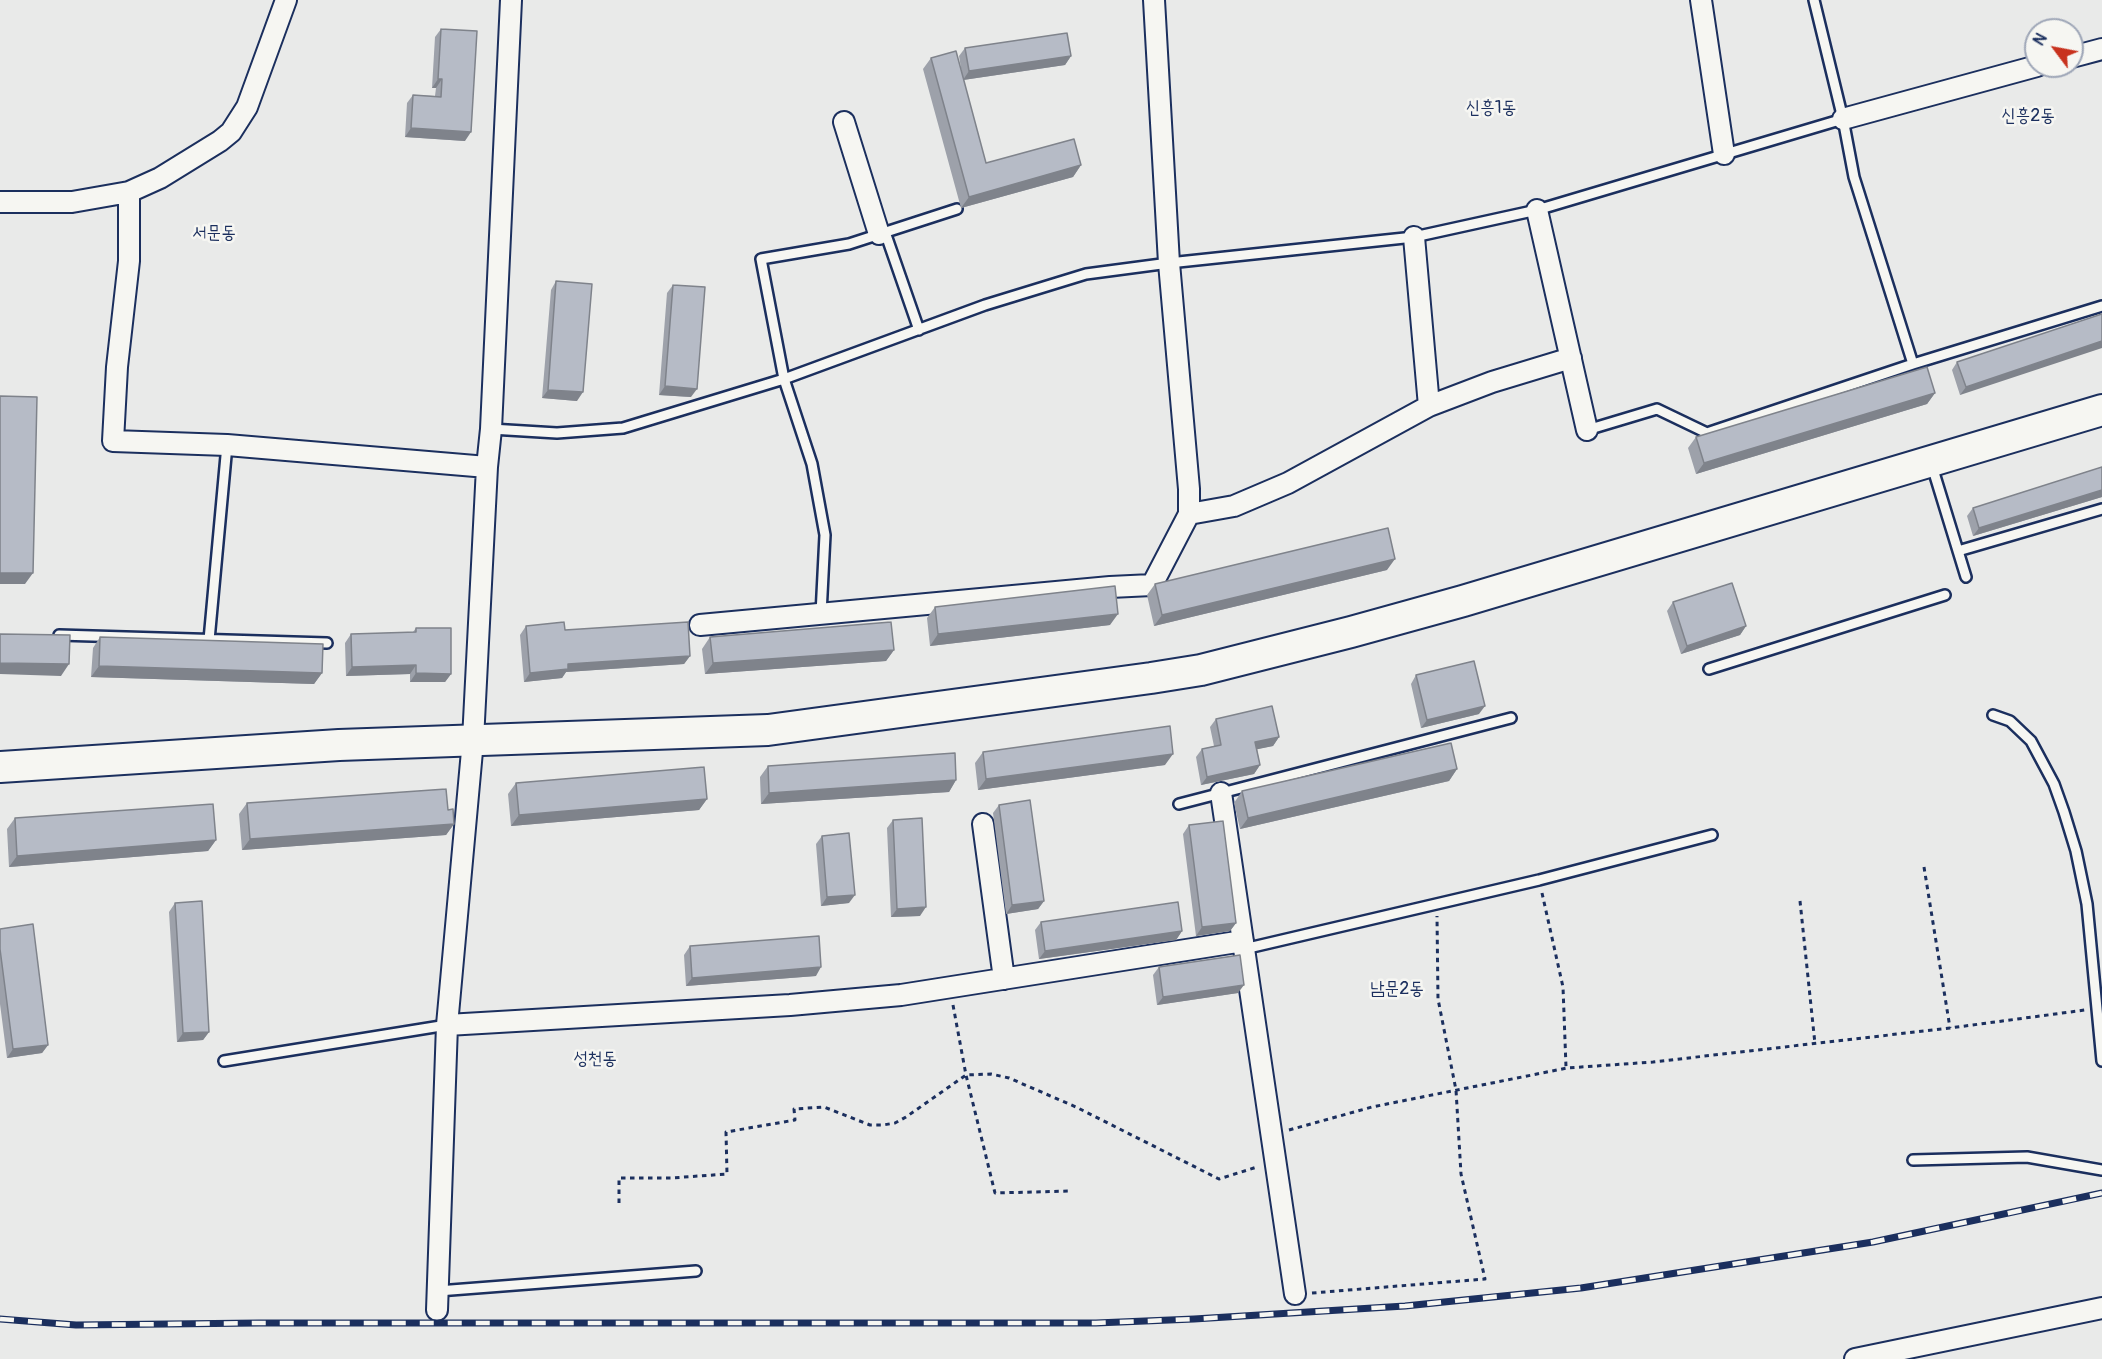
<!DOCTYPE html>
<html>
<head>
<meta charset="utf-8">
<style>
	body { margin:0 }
	#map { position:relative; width:2102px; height:1359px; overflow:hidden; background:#e9eae9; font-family:Pangolin,sans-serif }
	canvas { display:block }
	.north { position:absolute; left:2024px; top:18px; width:60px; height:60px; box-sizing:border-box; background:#f6f6f2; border:2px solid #9ea6b7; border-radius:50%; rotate:302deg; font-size:16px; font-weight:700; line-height:24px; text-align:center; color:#1b2f5e }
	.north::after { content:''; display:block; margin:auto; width:21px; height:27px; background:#c8321e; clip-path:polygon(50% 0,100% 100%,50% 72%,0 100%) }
</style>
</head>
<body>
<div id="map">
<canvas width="2102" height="1359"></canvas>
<div class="north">N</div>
</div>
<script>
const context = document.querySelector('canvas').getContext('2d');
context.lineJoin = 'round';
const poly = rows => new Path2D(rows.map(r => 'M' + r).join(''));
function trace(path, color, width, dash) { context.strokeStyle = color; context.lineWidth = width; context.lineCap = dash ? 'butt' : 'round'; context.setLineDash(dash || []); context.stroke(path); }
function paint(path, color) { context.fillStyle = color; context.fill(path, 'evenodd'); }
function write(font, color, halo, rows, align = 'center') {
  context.font = font + ' Pangolin,"Poor Story",sans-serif'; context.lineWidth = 5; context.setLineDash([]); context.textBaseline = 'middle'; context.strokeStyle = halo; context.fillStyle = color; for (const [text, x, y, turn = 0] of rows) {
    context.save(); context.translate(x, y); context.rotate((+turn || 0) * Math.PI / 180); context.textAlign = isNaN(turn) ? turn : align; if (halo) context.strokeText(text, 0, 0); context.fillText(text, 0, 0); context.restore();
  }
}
const lane = poly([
	[1843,119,1854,177,1913,364],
	[885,232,919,330],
	[491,429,557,433,623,428,784,379,985,305,1086,274,1169,263,1414,237,1537,210,1843,119,1814,0],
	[1587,430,1657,409,1707,433,1913,364,2102,306],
	[1932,466,1966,577],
	[1958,551,2102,509],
	[821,614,825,535,812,464,784,379,761,259,849,244,957,209],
	[59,635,327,643],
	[209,640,227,445],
	[1709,669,1945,595],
	[1993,715,2010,721,2031,741,2054,784,2064,812,2076,851,2087,904,2102,1061],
	[1179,804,1511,718],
	[1244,949,1539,880,1712,835],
	[224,1061,447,1025],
	[1913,1160,2027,1157,2102,1170],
	[438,1291,696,1271]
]);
const street = poly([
	[1701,0,1724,154],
	[2072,57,2102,49],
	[1843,119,2037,66],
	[844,122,879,234],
	[129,192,129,261,117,367,113,441,227,445,487,467],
	[0,202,72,202,129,192,160,178,220,141,231,132,247,107,286,0],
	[1537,210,1587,430],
	[1414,237,1429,406],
	[1189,514,1234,506,1288,483,1429,406,1492,382,1571,358],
	[700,625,1110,587,1152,585,1189,514,1189,489,1169,263,1154,0],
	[1221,793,1295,1294],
	[983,824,1004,979],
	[447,1025,790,1005,901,995,1243,941],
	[437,1310,447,1025,473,740,487,467,491,429,511,0],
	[1855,1359,2102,1308]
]);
const primary = poly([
	[0,767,339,745,768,730,1151,678,1201,670,1351,632,1463,601,2102,410]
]);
trace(lane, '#1b2f5e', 14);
trace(street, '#1b2f5e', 24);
trace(primary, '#1b2f5e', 34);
trace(poly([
	[1924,867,1950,1028],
	[1542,893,1563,987,1566,1067],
	[1800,901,1815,1044],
	[953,1005,966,1075,995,1193,1070,1191],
	[1289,1130,1372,1107,1567,1068,1653,1062,1950,1028,2085,1010],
	[619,1203,619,1178,671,1178,727,1174,726,1132,795,1120,794,1109,824,1107,870,1125,883,1125,895,1123,906,1117,966,1075,991,1074,1009,1078,1076,1107,1219,1179,1257,1167],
	[1312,1293,1485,1279,1461,1174,1456,1090,1438,999,1437,916]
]), '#1b2f5e', 3, [4.5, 4.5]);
trace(lane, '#f6f6f2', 9);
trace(street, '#f6f6f2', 20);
trace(primary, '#f6f6f2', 30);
const rail = poly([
	[0,1319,76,1325,259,1323,1096,1323,1194,1319,1405,1306,1581,1288,1873,1242,2102,1193]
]);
trace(rail, '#1b2f5e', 7);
trace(rail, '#f6f6f2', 4.5, [14]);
paint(poly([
	[441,29,465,141,405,137,407,103,413,95,435,96,436,88,432,88,435,37],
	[965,48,1071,56,1065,65,963,80,986,163,1081,165,1073,177,961,208,923,69,931,58,962,74,959,56],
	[556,281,577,401,542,398,551,290],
	[673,285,691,397,659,395,667,293],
	[2102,314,1960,395,1952,370,1957,362],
	[1935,393,1927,404,1696,474,1688,448,1696,437],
	[2102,467,2102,497,1973,536,1967,516,1973,508],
	[1387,570,1154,626,1147,595,1155,584],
	[1673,602,1746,626,1740,635,1681,654,1667,611],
	[935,607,1110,625,930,646,927,618],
	[526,626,565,630,690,656,684,664,566,672,562,678,524,682,520,635],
	[416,628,451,674,445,682,410,682,410,674,346,676,345,643,351,634,413,632],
	[100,637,322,673,314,684,91,677,93,648],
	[710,637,894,650,886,661,705,674,702,649],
	[1416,675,1479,714,1421,728,1411,684],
	[1216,719,1279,737,1273,746,1257,749,1260,765,1254,774,1201,785,1196,757,1202,749,1214,746,1210,727],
	[983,752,1165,765,978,790,975,763],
	[768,766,956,780,949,792,761,804,760,777],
	[1457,769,1449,781,1240,829,1234,803,1242,791],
	[516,783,707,799,699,810,511,826,508,794],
	[247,803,448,810,454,824,446,835,242,850,239,814],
	[999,805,1044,901,1038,909,1006,914,993,813],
	[15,818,216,840,208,851,9,867,7,829],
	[893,820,920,916,891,917,887,828],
	[1189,825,1236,923,1230,931,1196,936,1183,834],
	[822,836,849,903,821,906,816,844],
	[175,903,209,1032,203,1040,177,1042,169,912],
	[1041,922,1182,931,1176,940,1039,959,1035,930],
	[0,929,48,1045,42,1053,7,1058,0,1004],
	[690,946,816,976,686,986,684,955],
	[1159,967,1238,993,1157,1005,1153,975]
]), '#9da1aa');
paint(poly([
	[1071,56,1065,65,963,80,969,71],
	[438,79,442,79,436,88,432,88],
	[411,128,471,132,465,141,405,137],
	[1081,165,1073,177,961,208,969,197],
	[2102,341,2102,348,1960,395,1966,387],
	[665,386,697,389,691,397,659,395],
	[548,390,583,392,577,401,542,398],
	[1935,393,1927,404,1696,474,1704,463],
	[2102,490,2102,497,1973,536,1979,528],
	[1395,559,1387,570,1154,626,1162,615],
	[0,573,33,573,25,584,0,584],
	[1118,614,1110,625,930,646,938,634],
	[1746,626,1740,635,1681,654,1687,646],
	[894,650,886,661,705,674,713,663],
	[690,656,684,664,566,672,562,678,524,682,530,673,568,664],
	[0,663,69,664,61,676,0,674],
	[416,665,410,674,346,676,352,667],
	[99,666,322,673,314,684,91,677],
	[416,673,451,674,445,682,410,682],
	[1485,706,1479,714,1421,728,1427,720],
	[1279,737,1273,746,1249,751,1255,742],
	[1173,754,1165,765,978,790,986,779],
	[1260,765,1254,774,1201,785,1207,777],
	[1457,769,1449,781,1240,829,1248,818],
	[956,780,949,792,761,804,769,793],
	[707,799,699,810,511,826,519,815],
	[454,824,446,835,242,850,250,839],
	[216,840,208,851,9,867,17,856],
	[855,895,849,903,821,906,827,897],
	[1044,901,1038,909,1006,914,1012,905],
	[926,907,920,916,891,917,897,909],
	[1236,923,1230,931,1196,936,1202,927],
	[1182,931,1176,940,1039,959,1045,951],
	[821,967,816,976,686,986,692,978],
	[1244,985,1238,993,1157,1005,1163,997],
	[209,1032,203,1040,177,1042,183,1033],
	[48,1045,42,1053,7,1058,13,1049]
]), '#7f838b');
const building = poly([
	[441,29,477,31,471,132,411,128,413,95,441,97,442,79,438,79,441,29],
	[1067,33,1071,56,969,71,965,48,1067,33],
	[956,51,986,163,1074,139,1081,165,969,197,931,58,956,51],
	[556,281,592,284,583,392,548,390,556,281],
	[673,285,705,287,697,389,665,386,673,285],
	[2102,314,2102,341,1966,387,1957,362,2102,314],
	[1927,367,1935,393,1704,463,1696,437,1927,367],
	[0,396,37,397,33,573,0,573,0,396],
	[2102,467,2102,490,1979,528,1973,508,2102,467],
	[1388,528,1395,559,1162,615,1155,584,1388,528],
	[1732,583,1746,626,1687,646,1673,602,1732,583],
	[1115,586,1118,614,938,634,935,607,1115,586],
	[564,622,565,630,688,622,690,656,568,664,568,669,530,673,526,626,564,622],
	[891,622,894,650,713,663,710,637,891,622],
	[416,628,451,628,451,674,416,673,416,665,352,667,351,634,416,632,416,628],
	[0,634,70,635,69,664,0,663,0,634],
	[100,637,323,644,322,673,99,666,100,637],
	[1474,661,1485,706,1427,720,1416,675,1474,661],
	[1272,706,1279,737,1255,742,1260,765,1207,777,1202,749,1221,745,1216,719,1272,706],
	[1170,726,1173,754,986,779,983,752,1170,726],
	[1451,743,1457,769,1248,818,1242,791,1451,743],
	[955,753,956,780,769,793,768,766,955,753],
	[704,767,707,799,519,815,516,783,704,767],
	[446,789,448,810,453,809,454,824,250,839,247,803,446,789],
	[1030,800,1044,901,1012,905,999,805,1030,800],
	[213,804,216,840,17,856,15,818,213,804],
	[922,818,926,907,897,909,893,820,922,818],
	[1223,821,1236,923,1202,927,1189,825,1223,821],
	[849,833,855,895,827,897,822,836,849,833],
	[202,901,209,1032,183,1033,175,903,202,901],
	[1178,902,1182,931,1045,951,1041,922,1178,902],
	[33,924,48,1045,13,1049,0,949,0,929,33,924],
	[819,936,821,967,692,978,690,946,819,936],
	[1240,955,1244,985,1163,997,1159,967,1240,955]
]);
paint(building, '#b6bbc6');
trace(building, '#7f838b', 1.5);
write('18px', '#1b2f5e', '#f6f6f2', [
	["신흥1동",1491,108],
	["신흥2동",2028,116],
	["서문동",214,233],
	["남문2동",1397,989],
	["성천동",595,1059]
]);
</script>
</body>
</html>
